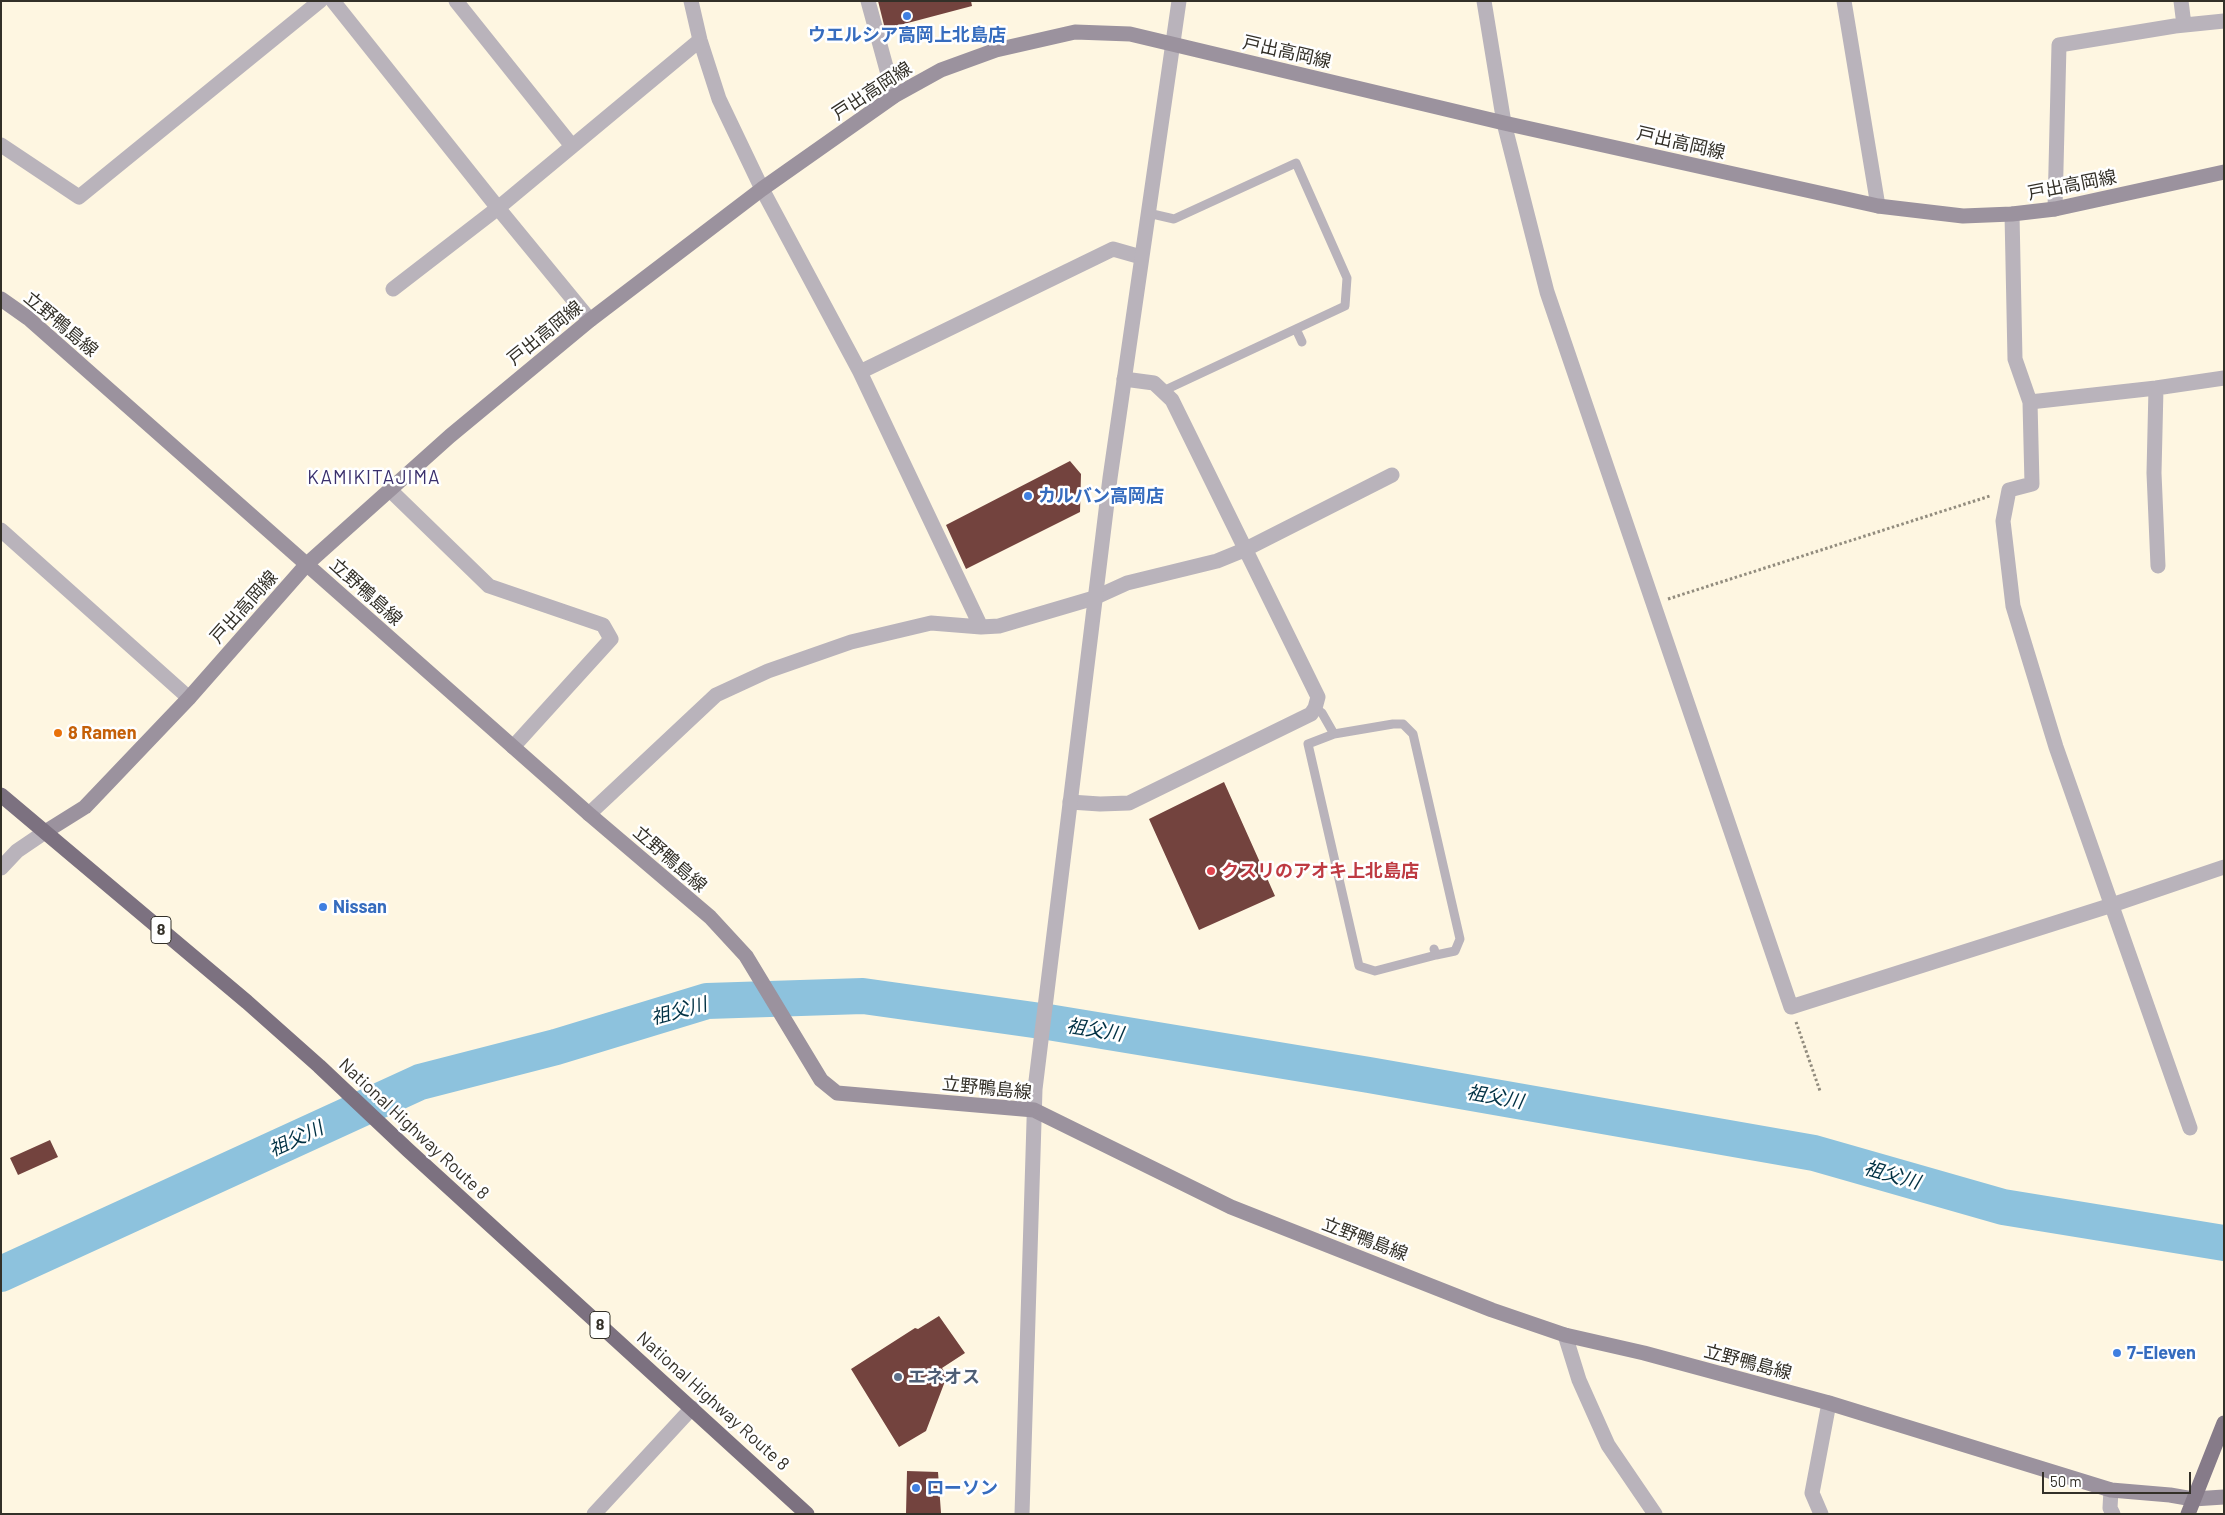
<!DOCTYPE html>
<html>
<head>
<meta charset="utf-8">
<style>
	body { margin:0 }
	#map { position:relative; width:2225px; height:1515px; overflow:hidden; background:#fef6e1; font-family:Barlow,sans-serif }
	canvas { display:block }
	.frame { position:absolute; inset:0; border:2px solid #333028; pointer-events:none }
	.scale { position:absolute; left:2042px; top:1472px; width:149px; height:22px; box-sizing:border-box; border:2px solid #333028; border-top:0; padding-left:6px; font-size:15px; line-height:18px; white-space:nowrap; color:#333028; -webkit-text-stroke:4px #fff; paint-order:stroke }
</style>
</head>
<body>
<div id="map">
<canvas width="2225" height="1515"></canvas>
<div class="frame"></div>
<div class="scale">50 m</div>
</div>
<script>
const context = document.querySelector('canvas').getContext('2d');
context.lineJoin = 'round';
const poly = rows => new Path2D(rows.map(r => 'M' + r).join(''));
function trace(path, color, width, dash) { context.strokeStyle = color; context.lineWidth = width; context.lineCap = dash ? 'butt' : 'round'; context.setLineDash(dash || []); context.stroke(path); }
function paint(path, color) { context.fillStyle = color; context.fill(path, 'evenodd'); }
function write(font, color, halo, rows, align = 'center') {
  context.font = font + ' Barlow,"Noto Sans JP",sans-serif'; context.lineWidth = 5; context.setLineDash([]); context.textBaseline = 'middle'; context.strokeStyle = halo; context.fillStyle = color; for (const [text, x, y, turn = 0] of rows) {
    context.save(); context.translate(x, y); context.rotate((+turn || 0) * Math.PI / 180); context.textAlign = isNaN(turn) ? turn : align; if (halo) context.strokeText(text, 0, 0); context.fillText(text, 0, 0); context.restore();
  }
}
trace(poly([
	[1,1274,420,1082,556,1047,707,1001,863,996,1048,1022,1369,1075,1814,1153,2003,1207,2224,1243]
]), '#8dc2dd', 36);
paint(poly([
	[878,1,971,1,972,6,885,29],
	[1070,461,1081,474,1080,512,966,569,946,525],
	[1224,782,1275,896,1199,930,1149,819],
	[50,1140,58,1157,18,1175,10,1158],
	[939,1316,965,1353,942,1368,947,1376,926,1431,899,1447,851,1369,915,1328,918,1329],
	[907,1471,938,1472,941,1513,906,1514]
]), '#73433e');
trace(poly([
	[1668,599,1990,496],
	[1796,1022,1820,1091]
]), '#928c7e', 3, [2.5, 2.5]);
trace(poly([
	[1148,213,1174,219,1296,163,1347,278,1345,306,1163,391],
	[1296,329,1302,342],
	[1315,708,1322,713,1334,734,1308,744,1359,966,1375,971,1436,955,1434,949],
	[1334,734,1393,724,1403,724,1413,734,1460,939,1455,951,1436,955]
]), '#b9b3bb', 9);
trace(poly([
	[333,1,498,208,590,320],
	[456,1,572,146],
	[691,1,700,40,719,99,762,189,860,372,981,627],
	[868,1,894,96],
	[1484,1,1504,123,1547,292,1791,1007,2112,905,2224,867],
	[1844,1,1878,206],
	[2181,1,2184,25],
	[1,145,79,197,320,1],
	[2055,209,2059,45,2175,26,2224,21],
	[2012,214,2015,359,2030,402,2032,484,2009,490,2003,521,2013,606,2056,747,2190,1128],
	[393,289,498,208,700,40],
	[860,372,1113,249,1141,257],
	[2156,388,2154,473,2158,566],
	[2030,402,2156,388,2224,378],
	[390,490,489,586,603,625,611,639,513,747],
	[1,530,189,698],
	[1070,802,1100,804,1129,803,1311,714,1315,708,1318,697,1172,400,1154,383,1124,379],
	[589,814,716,695,768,671,851,642,931,623,981,627,999,626,1094,598,1127,583,1217,561,1244,550,1392,475],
	[1565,1335,1579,1380,1608,1445,1655,1514],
	[2111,1490,2110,1508,2113,1514],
	[594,1514,692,1408],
	[1821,1514,1812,1493,1829,1403]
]), '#b9b3bb', 15);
trace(poly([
	[1,868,17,851,45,832],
	[1022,1514,1035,1089,1110,478,1179,1]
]), '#b9b3bb', 15);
trace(poly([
	[1,299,28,318,589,814,710,917,746,956,821,1080,837,1093,1034,1110,1231,1207,1492,1310,1565,1335,1644,1353,1829,1403,2111,1490,2170,1495,2193,1499,2224,1497],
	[45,832,85,807,189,698,307,564,450,436,590,320,762,189,894,96,941,70,996,50,1075,32,1130,34,1504,123,1878,206,1963,216,2012,214,2055,209,2224,172]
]), '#9b929e', 15);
trace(poly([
	[2188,1514,2224,1423]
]), '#867b89', 15);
trace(poly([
	[1,795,247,1002,319,1066,408,1150,807,1514]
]), '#7c7180', 15);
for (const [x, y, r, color] of [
	[907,16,5,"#3f7fe0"],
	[1028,496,5,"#3f7fe0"],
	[58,733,5,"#e8710a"],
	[1211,871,5,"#e0444e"],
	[323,907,5,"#3f7fe0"],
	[2117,1353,5,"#3f7fe0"],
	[898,1377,5,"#5c6f8a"],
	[916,1488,5,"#3f7fe0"]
]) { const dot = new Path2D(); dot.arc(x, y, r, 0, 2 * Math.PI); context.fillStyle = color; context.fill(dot); trace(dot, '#fff', 2); }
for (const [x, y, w] of [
	[161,930,20],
	[600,1325,20]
]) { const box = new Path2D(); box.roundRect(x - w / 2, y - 13.5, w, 27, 4); context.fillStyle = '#fff'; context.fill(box); trace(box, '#333028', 1); }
write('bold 16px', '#333028', null, [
	["8",161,930],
	["8",600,1325]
]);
write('bold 18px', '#366cbe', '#fff', [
	["ウエルシア高岡上北島店",907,35,"center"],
	["カルバン高岡店",1038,496],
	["Nissan",333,907],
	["7-Eleven",2127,1353],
	["ローソン",926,1488]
], 'left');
write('18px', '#333028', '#fff', [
	["戸出高岡線",1287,52,13],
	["戸出高岡線",872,91,-33],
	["戸出高岡線",1681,143,13],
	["戸出高岡線",2072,185,-11],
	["立野鴨島線",61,324,40],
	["戸出高岡線",545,333,-39],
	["立野鴨島線",366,592,42],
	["戸出高岡線",244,607,-48],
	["立野鴨島線",670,859,41],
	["立野鴨島線",987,1088,6],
	["National Highway Route 8",414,1129,43],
	["立野鴨島線",1365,1239,21],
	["立野鴨島線",1748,1362,15],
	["National Highway Route 8",713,1401,42]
]);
write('bold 18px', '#c56008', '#fff', [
	["8 Ramen",68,733]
], 'left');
write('bold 18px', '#be3a42', '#fff', [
	["クスリのアオキ上北島店",1221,871]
], 'left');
write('bold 18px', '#4e5e75', '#fff', [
	["エネオス",908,1377]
], 'left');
context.letterSpacing = '1px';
write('19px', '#3a306c', '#fff', [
	["KAMIKITAJIMA",374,478]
]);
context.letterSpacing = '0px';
write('italic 19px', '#013144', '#fff', [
	["祖父川",679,1011,-15],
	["祖父川",1095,1030,9],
	["祖父川",1495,1097,10],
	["祖父川",296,1139,-25],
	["祖父川",1892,1175,16]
]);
</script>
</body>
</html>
